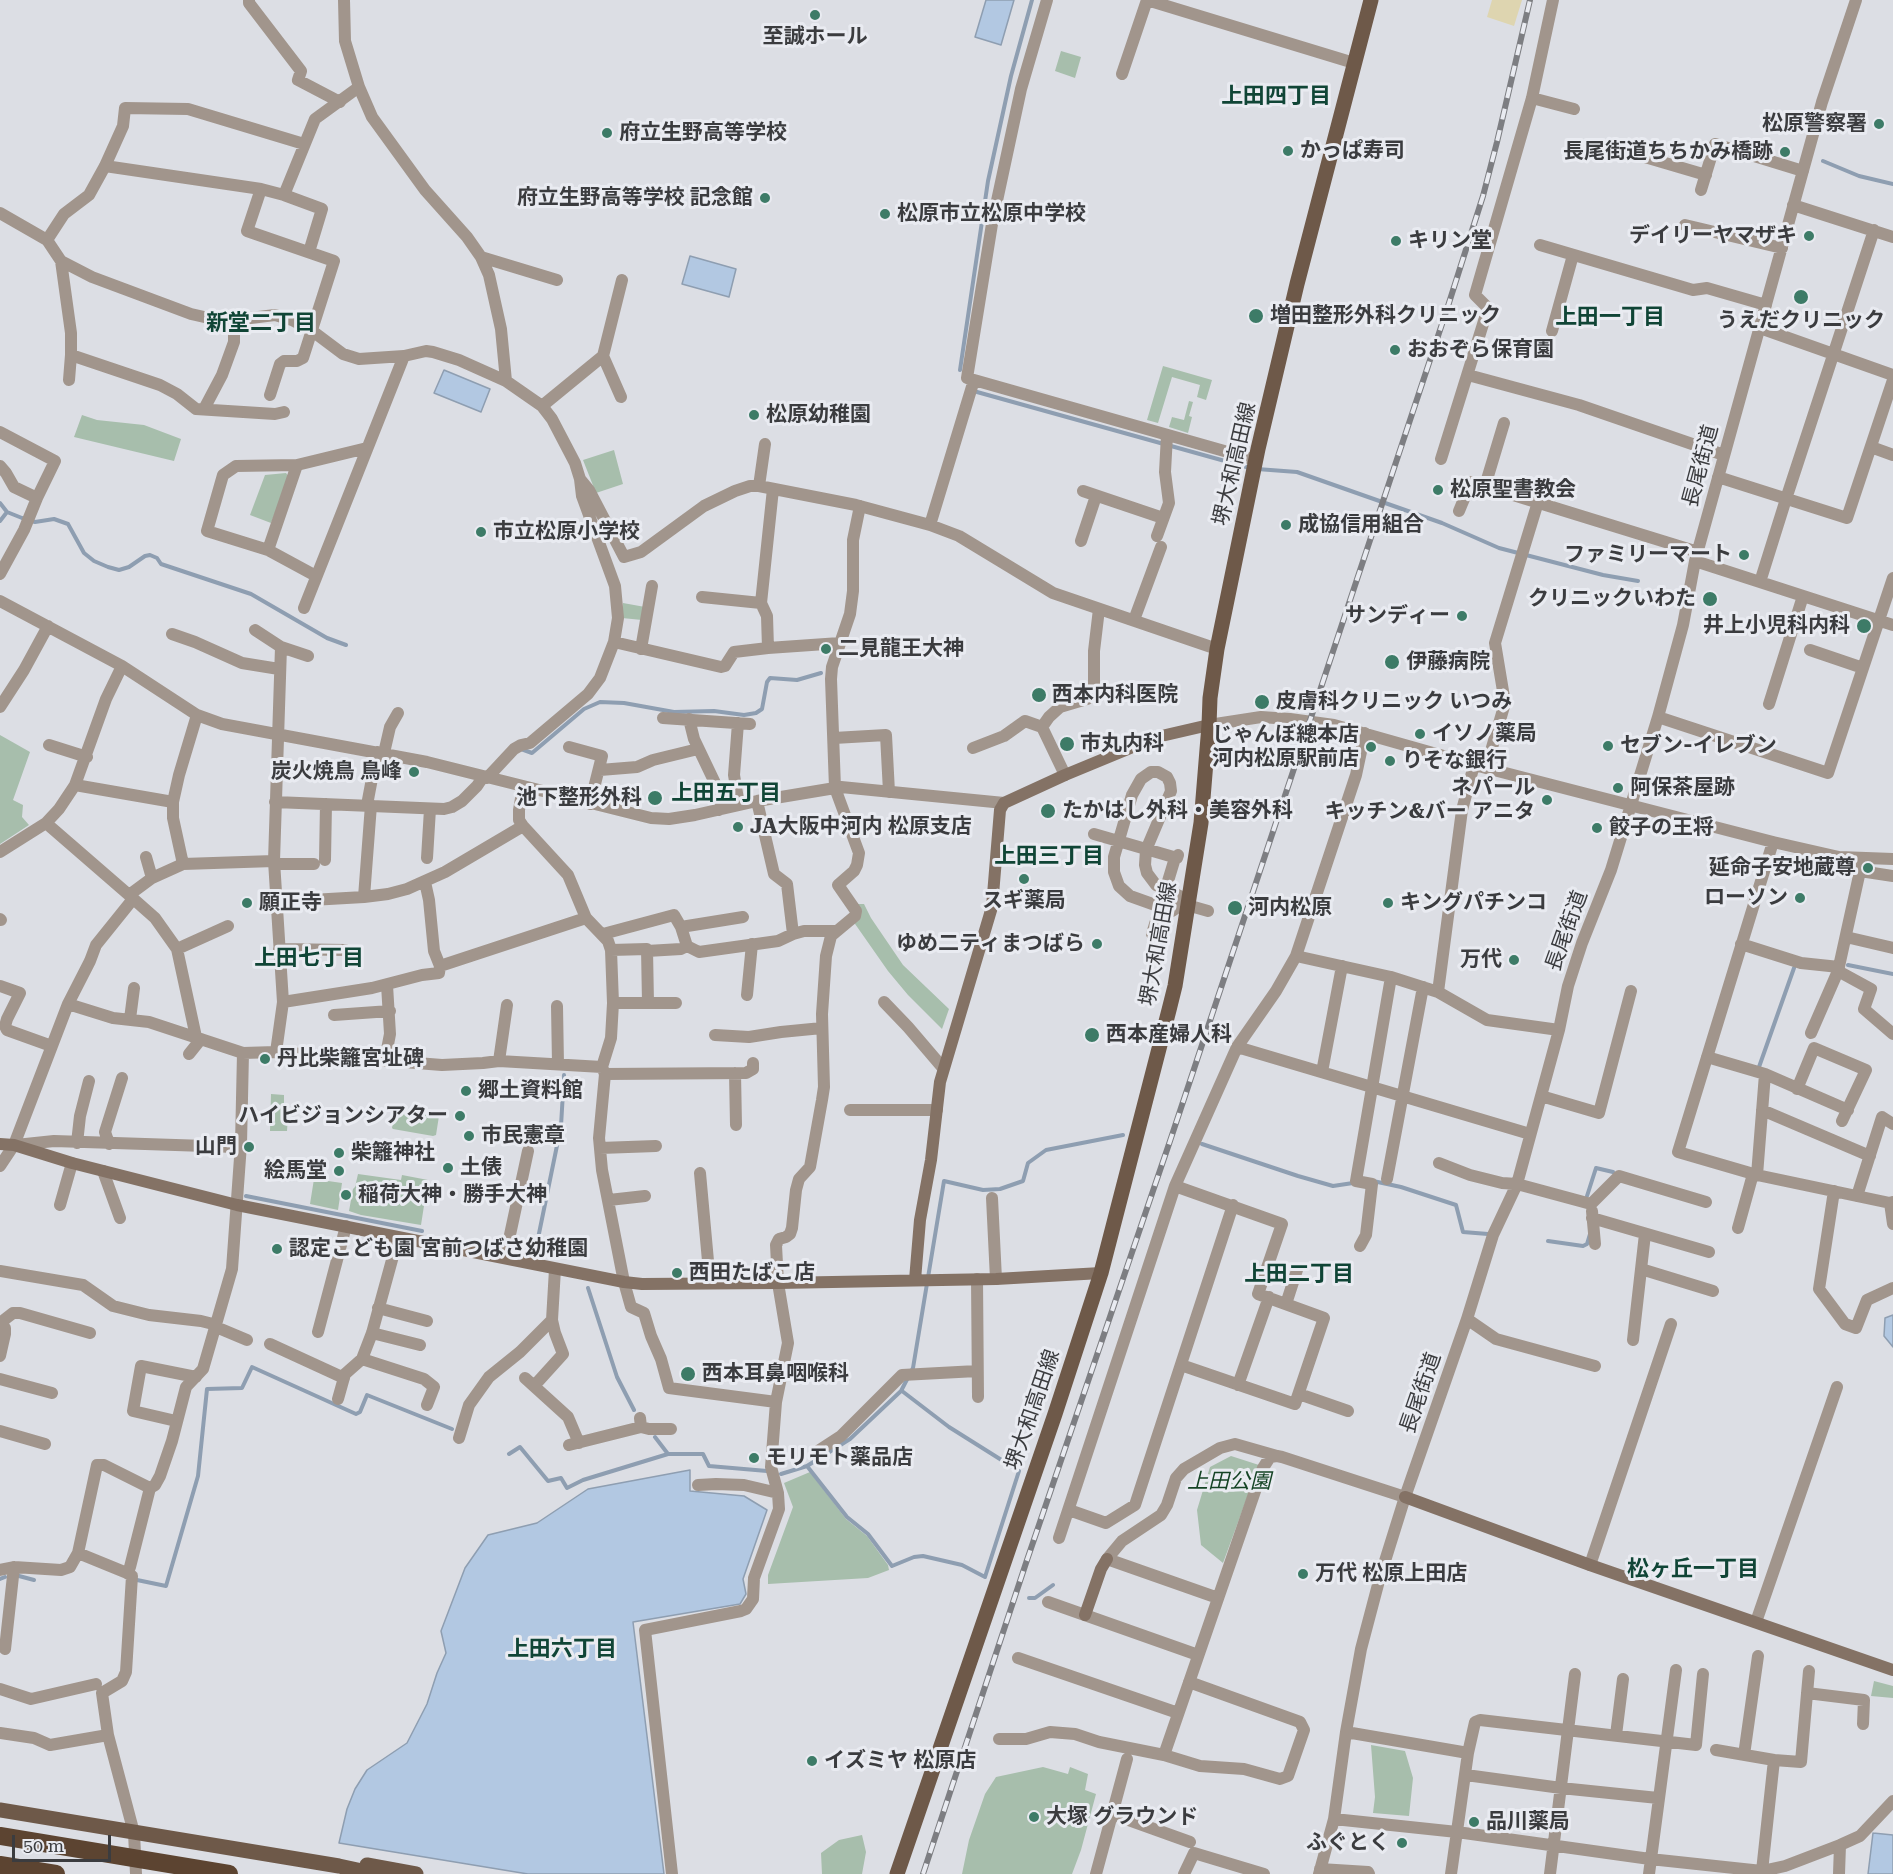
<!DOCTYPE html>
<html>
<head>
<meta charset="utf-8">
<style>
	body { margin:0 }
	#map { position:relative; width:1893px; height:1874px; overflow:hidden; background:#dcdee4; font-family:"Roboto Serif",serif }
	canvas { display:block }
	.scale { position:absolute; left:12px; top:1835px; width:99px; height:27px; box-sizing:border-box; border:3px solid #3b3c3f; border-top:0; padding-left:8px; font-size:18px; line-height:21px; white-space:nowrap; color:#3b3c3f; -webkit-text-stroke:4px #e9ebf1; paint-order:stroke }
</style>
</head>
<body>
<div id="map">
<canvas width="1893" height="1874"></canvas>
<div class="scale">50 m</div>
</div>
<script>
const context = document.querySelector('canvas').getContext('2d');
context.lineJoin = 'round';
function paint(path, color) { context.fillStyle = color; context.fill(path, 'evenodd'); }
const poly = rows => new Path2D(rows.map(r => 'M' + r).join(''));
function trace(path, color, width, dash) { context.strokeStyle = color; context.lineWidth = width; context.lineCap = dash ? 'butt' : 'round'; context.setLineDash(dash || []); context.stroke(path); }
function write(font, color, halo, rows, align = 'center') {
  context.font = font + ' "Roboto Serif","Noto Sans JP",serif'; context.lineWidth = 6; context.setLineDash([]); context.textBaseline = 'middle'; context.strokeStyle = halo; context.fillStyle = color; for (const [text, x, y, turn = 0] of rows) {
    context.save(); context.translate(x, y); context.rotate((+turn || 0) * Math.PI / 180); context.textAlign = isNaN(turn) ? turn : align; if (halo) context.strokeText(text, 0, 0); context.fillText(text, 0, 0); context.restore();
  }
}
paint(poly([
	[1061,51,1081,57,1075,78,1055,71],
	[1163,366,1212,380,1206,400,1197,397,1200,385,1172,377,1158,423,1147,420],
	[1189,401,1193,402,1189,416,1192,417,1188,433,1169,427,1172,417,1184,420],
	[82,415,97,420,144,425,181,439,174,461,74,437],
	[614,450,623,484,596,493,583,460],
	[286,473,289,477,271,523,250,515,265,475],
	[623,603,645,607,642,620,622,618],
	[0,735,30,752,13,800,23,805,22,817,29,825,0,844],
	[856,904,864,904,871,918,903,965,949,1009,942,1029,908,995,888,971,853,921],
	[271,1094,284,1095,284,1110,288,1113,288,1116,287,1131,270,1131],
	[395,1111,439,1116,436,1135,433,1136,393,1129,392,1128],
	[358,1174,401,1180,402,1175,428,1180,421,1225,361,1215,349,1211,353,1189,355,1187],
	[314,1179,342,1183,338,1210,310,1204],
	[1231,1456,1259,1465,1223,1563,1201,1545,1197,1510,1210,1467],
	[810,1472,846,1519,867,1536,888,1565,889,1570,868,1578,768,1584,768,1575,793,1507,784,1483],
	[1874,1681,1893,1686,1893,1698,1871,1696],
	[1371,1745,1405,1751,1413,1778,1409,1816,1373,1813,1375,1797],
	[1043,1767,1068,1774,1070,1767,1088,1774,1085,1790,1096,1794,1081,1850,1072,1874,962,1874,969,1840,985,1794,996,1777],
	[862,1835,866,1852,862,1874,822,1874,821,1853,839,1840]
]), '#a7beac');
paint(poly([
	[1492,0,1522,0,1514,26,1487,17]
]), '#ded5b0');
const water = poly([
	[986,0,1014,0,1001,45,975,37,986,0],
	[690,256,736,269,729,297,682,284,690,256],
	[444,370,490,389,481,412,434,393,444,370],
	[1893,1315,1893,1347,1884,1336,1885,1318,1893,1315],
	[690,1470,690,1491,744,1496,767,1510,743,1579,746,1594,740,1604,633,1622,664,1874,528,1874,339,1843,347,1809,355,1789,367,1770,407,1743,427,1704,437,1673,446,1653,441,1631,465,1568,488,1535,537,1523,588,1489,690,1470],
	[1873,1833,1893,1835,1893,1874,1868,1874,1873,1833]
]);
paint(water, '#b2c8e2');
trace(water, '#8e9eb1', 1.5);
trace(poly([
	[1823,161,1859,176,1893,184],
	[960,370,988,181,1011,76,1032,0],
	[977,392,1250,468],
	[1257,469,1297,472,1442,523,1499,548,1603,575,1638,581],
	[0,503,7,512,22,518,35,522,54,519,68,524,84,553,94,561,108,567,119,570,129,567,145,556,150,555,157,558,161,564,251,594,327,638,346,645],
	[0,521,7,512],
	[521,749,532,753,584,709,600,702,624,703,674,712,714,711,744,715,756,713,762,709,767,682,770,678,797,680,821,673],
	[1848,965,1893,974],
	[1759,1067,1794,968],
	[1202,1144,1298,1176,1333,1186,1353,1183],
	[1373,1181,1401,1187,1456,1205,1463,1232,1488,1234],
	[246,1196,422,1231],
	[1587,1196,1596,1168,1613,1172],
	[1548,1241,1583,1246,1587,1244,1590,1234],
	[535,1253,561,1126,564,1075],
	[588,1288,617,1377,634,1410],
	[655,1437,668,1454,703,1454,709,1466,767,1471],
	[509,1454,520,1447,548,1481,561,1478,567,1488,583,1480,668,1454],
	[807,1466,850,1439,901,1391,913,1368,944,1181,983,1190,1000,1189,1023,1181,1028,1163,1046,1150,1123,1135],
	[781,1474,807,1466,847,1517,868,1534,892,1566,914,1557,923,1556,962,1565,985,1577,1019,1471,949,1427,902,1391],
	[19,1576,34,1580],
	[0,1579,5,1577],
	[137,1580,166,1586,198,1476,207,1389,242,1388,252,1367,356,1414,360,1412,367,1395,452,1429],
	[1029,1598,1035,1598,1053,1585]
]), '#8e9eb1', 4);
trace(poly([
	[249,0,249,3,301,71,298,80,340,102],
	[344,0,345,41,359,87,372,117,425,190,467,237,481,257,489,275,501,329,506,381],
	[1047,0,1021,89,992,224,967,378,1256,460],
	[1147,0,1354,63],
	[1122,74,1147,0],
	[1532,98,1574,109],
	[1638,155,1706,175],
	[105,166,261,189,284,195,322,209,309,252],
	[261,189,247,231,334,261,303,358,297,361,284,361,280,364,270,395],
	[1701,190,1715,144,1803,171],
	[284,195,315,119,359,87],
	[1793,205,1893,237],
	[0,213,47,240,61,261,71,333,71,355,69,380],
	[1685,225,1782,248],
	[47,240,64,214,89,195,105,166,123,126,125,108,188,109,304,144],
	[1540,245,1693,290,1707,288,1766,305],
	[481,257,557,280],
	[61,261,92,277,191,314,213,319,234,320,275,315,292,320,311,330,343,354,359,359,404,356,426,351,433,352,459,360,506,381,542,406,552,419,575,463,580,479,582,496,615,586,618,618,614,642,600,678,588,694,530,743,521,745,514,749,487,778],
	[1760,328,1893,375],
	[1552,331,1573,255],
	[71,355,160,385,177,394,196,409,275,414,284,412],
	[603,356,621,397],
	[1468,375,1579,405,1724,455],
	[542,406,603,356,622,280],
	[204,409,222,375,234,342,234,320],
	[0,432,55,461,37,498,24,530,0,574],
	[1871,447,1893,455],
	[1441,459,1488,308,1475,295,1532,98,1553,0],
	[0,466,6,473,14,487,37,498],
	[1718,477,1847,518,1893,380],
	[580,479,589,490,624,557,641,552,704,506,735,491,750,486,759,486,856,505,930,525,959,536,1053,593,1217,649],
	[759,486,765,444],
	[1485,486,1504,423],
	[1083,491,1163,518],
	[1459,511,1471,482,1698,552],
	[930,525,974,380],
	[1157,536,1169,503,1165,472,1167,435],
	[1081,541,1096,496],
	[268,550,297,465],
	[1695,561,1893,625],
	[316,576,268,550,207,531,223,475,236,466,297,465,367,448],
	[1760,582,1786,499,1874,230],
	[702,597,761,603],
	[0,601,122,666,197,715,222,724,427,762,651,818,669,819,695,815,757,801,841,787,1004,803],
	[304,608,404,356],
	[1134,620,1161,547],
	[255,630,281,647,308,656],
	[172,634,195,642,242,663,279,669],
	[614,642,721,667,725,666,734,652,768,648,840,643],
	[768,648,767,616,761,603,773,489],
	[641,649,652,586],
	[1810,650,1863,668],
	[1769,704,1803,596],
	[0,707,24,670,48,626],
	[1658,717,1828,773,1893,578],
	[663,718,750,724],
	[689,719,694,739,715,783,719,810],
	[738,723,734,775,739,805],
	[1209,725,1261,717,1290,719,1334,725,1486,768,1773,842,1839,857,1893,859],
	[1042,727,1049,717,1060,707,1087,699,1094,692,1094,651,1099,609],
	[834,738,886,735,889,792],
	[49,745,87,757],
	[569,747,602,756,590,804],
	[973,748,1004,736,1025,721,1042,727,1065,775],
	[384,753,390,727,398,713],
	[1486,768,1505,703,1495,643,1538,502],
	[600,770,637,767,653,760,698,749],
	[1151,772,1158,772,1167,777,1170,783,1171,791,1146,850,1145,865,1147,873,1156,885,1188,900,1172,911,1130,896,1119,886,1114,872,1114,857,1132,795,1141,779,1151,772],
	[75,785,173,802],
	[523,787,519,810,519,820,523,826,568,875,586,918,608,941,611,950,613,1003,611,1038,602,1067,605,1074,599,1138,602,1170,624,1282,631,1307,644,1313,651,1336,661,1359,669,1388,776,1402],
	[757,801,774,874,787,884,793,934],
	[275,802,444,809,452,807,462,801,477,786,483,777],
	[367,805,377,752],
	[46,823,129,895,152,878,183,864,274,861],
	[1094,834,1177,858,1178,855],
	[1773,842,1678,1152,1757,1175,1890,1203,1893,1202],
	[0,852,46,823,59,809,75,785,106,699,122,666],
	[146,857,152,878],
	[427,858,430,809],
	[325,860,326,804],
	[183,864,173,818,173,802,179,775,197,715],
	[274,864,314,864],
	[1860,871,1893,876],
	[425,882,429,900,434,951,440,966],
	[129,895,155,918,177,949,196,1037],
	[364,897,371,805],
	[276,902,364,897,388,894,407,889,445,872,523,826],
	[1180,903,1208,911],
	[0,919,1,920],
	[681,927,743,917],
	[603,934,674,915,681,927,687,946,699,952,778,941,793,934,804,931,835,931],
	[1152,934,1175,858],
	[1846,937,1893,948],
	[1741,944,1801,963,1839,967],
	[177,949,228,926],
	[279,949,345,950],
	[611,950,647,949,648,1003],
	[647,951,681,949,687,946],
	[1296,956,1391,977,1438,992,1487,1020,1559,1030],
	[1838,971,1871,989,1864,1009,1893,1034],
	[0,986,20,993,7,1019,5,1026,7,1030,46,1044,50,1047],
	[1438,992,1462,810,1474,765],
	[747,995,752,944],
	[283,1002,372,988,422,975,439,973,440,966,586,918],
	[884,1002,908,1027,943,1068],
	[613,1003,676,1003],
	[68,1004,113,1018,149,1022,243,1053,276,1052,442,1065,483,1063,499,1061,602,1067],
	[557,1006,558,1064],
	[334,1015,390,1011],
	[130,1019,134,988],
	[1811,1033,1838,971,1860,871,1861,858],
	[715,1035,749,1037,781,1032,822,1028],
	[1237,1047,1530,1134],
	[276,1052,283,1002,274,861,281,647],
	[189,1054,201,1039],
	[1707,1057,1765,1074,1848,1110],
	[385,1060,390,1034,387,985],
	[499,1061,507,1005],
	[1322,1072,1342,966],
	[735,1073,736,1125],
	[605,1074,746,1073,753,1069,753,1063],
	[1797,1089,1814,1048,1866,1070,1842,1121],
	[1541,1096,1599,1113,1631,991],
	[850,1110,937,1110],
	[1762,1110,1870,1156],
	[77,1143,80,1116,89,1081],
	[109,1144,105,1132,122,1078],
	[16,1145,54,1141,236,1147,241,1144],
	[600,1148,656,1146],
	[1439,1163,1470,1175,1502,1183,1517,1184,1591,1204,1619,1176,1706,1202],
	[0,1166,14,1145,68,1004,90,961,96,945,133,899],
	[103,1171,120,1218],
	[700,1173,710,1283],
	[1757,1175,1765,1074],
	[1387,1179,1423,987],
	[1175,1186,1282,1224,1258,1294,1324,1318,1295,1404,1181,1365],
	[1834,1191,1819,1289,1845,1324,1856,1328,1867,1300,1893,1288],
	[1857,1196,1882,1117,1893,1124],
	[992,1198,996,1279],
	[609,1200,645,1196],
	[1890,1203,1893,1224],
	[60,1205,72,1163],
	[1592,1211,1595,1244],
	[1592,1218,1709,1252],
	[1738,1228,1753,1174],
	[1360,1246,1366,1235,1372,1184,1356,1181,1391,977],
	[505,1258,528,1151],
	[1641,1269,1713,1291],
	[0,1271,83,1285,113,1306,149,1315,201,1321,213,1324,216,1327,247,1340],
	[977,1279,978,1397],
	[1286,1304,1297,1270],
	[378,1308,427,1321],
	[1467,1319,1496,1339,1595,1366],
	[0,1323,13,1313,20,1313,90,1333],
	[0,1323,5,1328,5,1334,0,1356],
	[318,1332,346,1226],
	[372,1333,420,1345],
	[1633,1340,1645,1234],
	[270,1344,344,1378],
	[362,1359,424,1379,434,1387,427,1405],
	[525,1378,568,1417,579,1443],
	[0,1379,52,1393],
	[1238,1385,1269,1297],
	[534,1386,563,1354,555,1333,552,1320],
	[1299,1394,1348,1411],
	[338,1399,345,1374,362,1359,372,1333,398,1238],
	[640,1418,641,1427,649,1429,671,1429],
	[176,1421,133,1411,141,1366,196,1377],
	[0,1431,45,1444],
	[459,1438,469,1405,489,1377,520,1352,552,1320,555,1269],
	[569,1445,641,1427],
	[818,1451,841,1436,902,1375,977,1371],
	[698,1485,716,1484,744,1485,778,1493],
	[1069,1510,1106,1523,1135,1505,1233,1205],
	[1059,1538,1175,1186,1237,1047,1276,991,1296,956,1356,775,1365,733],
	[78,1553,97,1465,104,1465,150,1488],
	[1590,1565,1671,1324],
	[0,1570,14,1567,61,1570,70,1567,78,1553,127,1573,130,1567,150,1488,155,1485,160,1476,172,1441,186,1387,203,1369,232,1269,241,1144,243,1053],
	[127,1573,132,1576,126,1672,122,1681,102,1693,108,1735,134,1833,136,1874],
	[1218,1598,1107,1559,1122,1541,1161,1515,1167,1505,1176,1478,1184,1469,1220,1448,1235,1444,1277,1456],
	[1048,1602,1198,1655],
	[1756,1622,1837,1387],
	[5,1649,14,1567],
	[1018,1658,1178,1713],
	[0,1689,31,1699,96,1684],
	[1807,1693,1864,1700,1863,1724],
	[1346,1732,1468,1753,1451,1874],
	[0,1733,34,1738,50,1745,108,1735],
	[1616,1735,1623,1679],
	[999,1739,1026,1739,1050,1732,1075,1734,1099,1742,1164,1755,1263,1468,1270,1457,1277,1456,1282,1457,1405,1497],
	[1716,1750,1774,1760],
	[1468,1753,1475,1722,1480,1720,1696,1745,1703,1674],
	[1164,1755,1200,1766,1244,1769,1280,1779,1288,1776,1304,1730,1300,1722,1189,1682],
	[1744,1755,1758,1656],
	[1466,1775,1561,1788,1658,1798],
	[1112,1814,1190,1842],
	[1334,1819,1457,1832,1650,1859,1762,1871,1785,1866,1840,1845,1860,1836,1893,1801],
	[1320,1869,1368,1872,1369,1874],
	[1762,1871,1774,1760,1801,1762,1809,1671],
	[672,1874,645,1630,741,1611,746,1609,753,1599,754,1578,779,1509,778,1493,771,1467,776,1402,788,1343,778,1283,776,1245,779,1239,786,1237,790,1234,792,1228,796,1190,799,1179,810,1167,822,1100,824,1087,822,1014,826,956,831,936,855,916,856,911,838,885,854,871,857,865,859,853,835,788,831,679,832,667,850,614,853,591,853,540,860,506],
	[1096,1874,1127,1759],
	[1184,1874,1194,1853,1264,1874],
	[1319,1874,1334,1819,1346,1732,1361,1649,1380,1577,1405,1497,1467,1319,1493,1235,1517,1184,1559,1030,1568,986,1582,943,1611,870,1658,717,1683,625,1695,561,1822,102,1856,0],
	[1550,1874,1575,1674],
	[1649,1874,1676,1670],
	[1839,1874,1840,1845]
]), '#a1958c', 12);
trace(poly([
	[0,1144,14,1145,72,1163,237,1205,624,1282,642,1284,778,1283,996,1279,1101,1273],
	[915,1280,920,1220,931,1160,940,1082,992,907,1000,810,1004,803,1065,775,1157,737,1209,725],
	[1405,1497,1590,1565,1893,1670],
	[1085,1615,1101,1569,1107,1559]
]), '#847265', 12);
trace(poly([
	[0,1810,339,1866,376,1874],
	[367,1865,416,1874],
	[897,1874,1055,1414,1101,1273,1169,1010,1175,986,1201,823,1209,725,1210,698,1217,649,1258,449,1297,284,1371,0]
]), '#6e5949', 15);
trace(poly([
	[0,1836,229,1874],
	[0,1865,56,1874]
]), '#5c4431', 18);
const rail = poly([
	[923,1874,1026,1563,1170,1141,1448,306,1483,196,1497,142,1530,0]
]);
trace(rail, '#7d7e82', 6);
trace(rail, '#e9ebf1', 4, [11]);
for (const [x, y, r, color] of [
	[815,15,6,"#3d7b67"],
	[1879,124,6,"#3d7b67"],
	[607,133,6,"#3d7b67"],
	[1288,151,6,"#3d7b67"],
	[1785,152,6,"#3d7b67"],
	[765,198,6,"#3d7b67"],
	[885,214,6,"#3d7b67"],
	[1809,236,6,"#3d7b67"],
	[1396,241,6,"#3d7b67"],
	[1801,297,8,"#3d7b67"],
	[1256,316,8,"#3d7b67"],
	[1395,350,6,"#3d7b67"],
	[754,415,6,"#3d7b67"],
	[1438,490,6,"#3d7b67"],
	[1286,525,6,"#3d7b67"],
	[481,532,6,"#3d7b67"],
	[1744,555,6,"#3d7b67"],
	[1710,599,8,"#3d7b67"],
	[1462,616,6,"#3d7b67"],
	[1864,626,8,"#3d7b67"],
	[826,649,6,"#3d7b67"],
	[1392,662,8,"#3d7b67"],
	[1039,695,8,"#3d7b67"],
	[1262,702,8,"#3d7b67"],
	[1420,734,6,"#3d7b67"],
	[1067,744,8,"#3d7b67"],
	[1608,746,6,"#3d7b67"],
	[1371,747,6,"#3d7b67"],
	[1390,761,6,"#3d7b67"],
	[414,772,6,"#3d7b67"],
	[1618,788,6,"#3d7b67"],
	[655,798,8,"#3d7b67"],
	[1547,800,6,"#3d7b67"],
	[1048,811,8,"#3d7b67"],
	[738,827,6,"#3d7b67"],
	[1597,828,6,"#3d7b67"],
	[1868,868,6,"#3d7b67"],
	[1024,879,6,"#3d7b67"],
	[1800,898,6,"#3d7b67"],
	[247,903,6,"#3d7b67"],
	[1388,903,6,"#3d7b67"],
	[1235,908,8,"#3d7b67"],
	[1097,944,6,"#3d7b67"],
	[1514,960,6,"#3d7b67"],
	[1092,1035,8,"#3d7b67"],
	[265,1059,6,"#3d7b67"],
	[466,1091,6,"#3d7b67"],
	[460,1116,6,"#3d7b67"],
	[469,1136,6,"#3d7b67"],
	[249,1147,6,"#3d7b67"],
	[339,1153,6,"#3d7b67"],
	[448,1168,6,"#3d7b67"],
	[339,1171,6,"#3d7b67"],
	[346,1195,6,"#3d7b67"],
	[277,1249,6,"#3d7b67"],
	[677,1273,6,"#3d7b67"],
	[688,1374,8,"#3d7b67"],
	[754,1458,6,"#3d7b67"],
	[1303,1574,6,"#3d7b67"],
	[812,1761,6,"#3d7b67"],
	[1034,1817,6,"#3d7b67"],
	[1474,1822,6,"#3d7b67"],
	[1402,1843,6,"#3d7b67"]
]) { const dot = new Path2D(); dot.arc(x, y, r, 0, 2 * Math.PI); context.fillStyle = color; context.fill(dot); trace(dot, '#e9ebf1', 2); }
write('bold 21px', '#3b3c3f', '#e9ebf1', [
	["至誠ホール",815,37,"center"],
	["松原警察署",1867,124,"right"],
	["府立生野高等学校",619,133],
	["かっぱ寿司",1300,151],
	["長尾街道ちちかみ橋跡",1773,152,"right"],
	["府立生野高等学校 記念館",753,198,"right"],
	["松原市立松原中学校",897,214],
	["デイリーヤマザキ",1797,236,"right"],
	["キリン堂",1408,241],
	["増田整形外科クリニック",1270,316],
	["うえだクリニック",1801,321,"center"],
	["おおぞら保育園",1407,350],
	["松原幼稚園",766,415],
	["松原聖書教会",1450,490],
	["成協信用組合",1298,525],
	["市立松原小学校",493,532],
	["ファミリーマート",1732,555,"right"],
	["クリニックいわた",1696,599,"right"],
	["サンディー",1450,616,"right"],
	["井上小児科内科",1850,626,"right"],
	["二見龍王大神",838,649],
	["伊藤病院",1406,662],
	["西本内科医院",1052,695],
	["皮膚科クリニック いつみ",1276,702],
	["イソノ薬局",1432,734],
	["じゃんぼ總本店",1359,735,"right"],
	["河内松原駅前店",1359,759,"right"],
	["市丸内科",1080,744],
	["セブン-イレブン",1620,746],
	["りそな銀行",1402,761],
	["炭火焼鳥 鳥峰",402,772,"right"],
	["ネパール",1535,788,"right"],
	["キッチン&バー アニタ",1535,812,"right"],
	["阿保茶屋跡",1630,788],
	["池下整形外科",642,798,"right"],
	["たかはし外科・美容外科",1062,811],
	["JA大阪中河内 松原支店",750,827],
	["餃子の王将",1609,828],
	["延命子安地蔵尊",1856,868,"right"],
	["ローソン",1788,898,"right"],
	["スギ薬局",1024,901,"center"],
	["願正寺",259,903],
	["キングパチンコ",1400,903],
	["河内松原",1248,908],
	["ゆめ二ティまつばら",1085,944,"right"],
	["万代",1502,960,"right"],
	["西本産婦人科",1106,1035],
	["丹比柴籬宮址碑",277,1059],
	["郷土資料館",478,1091],
	["ハイビジョンシアター",448,1116,"right"],
	["市民憲章",481,1136],
	["山門",237,1147,"right"],
	["柴籬神社",351,1153],
	["土俵",460,1168],
	["絵馬堂",327,1171,"right"],
	["稲荷大神・勝手大神",358,1195],
	["認定こども園 宮前つばさ幼稚園",289,1249],
	["西田たばこ店",689,1273],
	["西本耳鼻咽喉科",702,1374],
	["モリモト薬品店",766,1458],
	["万代 松原上田店",1315,1574],
	["イズミヤ 松原店",824,1761],
	["大塚 グラウンド",1046,1817],
	["品川薬局",1486,1822],
	["ふぐとく",1390,1843,"right"]
], 'left');
write('21px', '#3b3c3f', '#e9ebf1', [
	["堺大和高田線",1235,464,-77],
	["長尾街道",1701,466,-75],
	["長尾街道",1567,931,-70],
	["堺大和高田線",1159,944,-80],
	["長尾街道",1421,1393,-71],
	["堺大和高田線",1033,1410,-71]
]);
write('italic 21px', '#154425', '#e9ebf1', [
	["上田公園",1229,1482]
]);
write('bold 22px', '#104536', '#e9ebf1', [
	["上田四丁目",1276,97],
	["上田一丁目",1610,318],
	["新堂二丁目",261,324],
	["上田五丁目",726,794],
	["上田三丁目",1049,857],
	["上田七丁目",309,959],
	["上田二丁目",1299,1275],
	["松ヶ丘一丁目",1693,1570],
	["上田六丁目",562,1650]
]);
</script>
</body>
</html>
